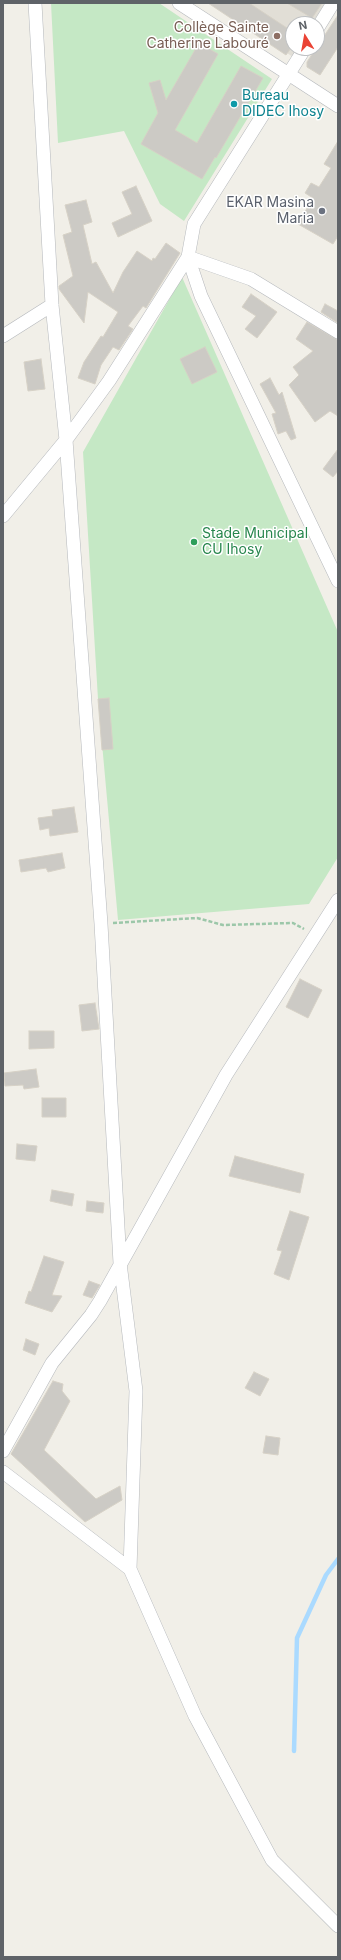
<!DOCTYPE html>
<html>
<head>
<meta charset="utf-8">
<style>
	body { margin:0 }
	#map { position:relative; width:341px; height:1960px; overflow:hidden; background:#f1efe8; font-family:Inter,sans-serif }
	canvas { display:block }
	.frame { position:absolute; inset:0; border:4px solid #5f6368; pointer-events:none }
	.north { position:absolute; left:285px; top:16px; width:40px; height:40px; box-sizing:border-box; background:#fff; border:1px solid #bfc1c3; border-radius:50%; rotate:349deg; font-size:11px; font-weight:700; line-height:16px; text-align:center; color:#5f6368 }
	.north::after { content:''; display:block; margin:auto; width:14px; height:18px; background:#ea4335; clip-path:polygon(50% 0,100% 100%,50% 72%,0 100%) }
</style>
</head>
<body>
<div id="map">
<canvas width="341" height="1960"></canvas>
<div class="frame"></div>
<div class="north">N</div>
</div>
<script>
const context = document.querySelector('canvas').getContext('2d');
context.lineJoin = 'round';
function paint(path, color) { context.fillStyle = color; context.fill(path, 'evenodd'); }
const poly = rows => new Path2D(rows.map(r => 'M' + r).join(''));
function trace(path, color, width, dash) { context.strokeStyle = color; context.lineWidth = width; context.lineCap = dash ? 'butt' : 'round'; context.setLineDash(dash || []); context.stroke(path); }
function write(font, color, halo, rows, align = 'center') {
  context.font = font + ' Inter,sans-serif'; context.lineWidth = 3; context.setLineDash([]); context.textBaseline = 'middle'; context.strokeStyle = halo; context.fillStyle = color; for (const [text, x, y, turn = 0] of rows) {
    context.save(); context.translate(x, y); context.rotate((+turn || 0) * Math.PI / 180); context.textAlign = isNaN(turn) ? turn : align; if (halo) context.strokeText(text, 0, 0); context.fillText(text, 0, 0); context.restore();
  }
}
paint(poly([
	[212,3,325,3,312,24,293,24,293,48,298,48,293,57]
]), '#e1ded6');
paint(poly([
	[51,3,159,3,272,79,184,221,160,204,124,131,58,143],
	[182,277,338,632,338,857,309,904,118,920,98,699,83,452]
]), '#c5e8c5');
trace(poly([
	[294,1751,297,1638,326,1575,338,1559]
]), '#aadaff', 4.5);
const building = poly([
	[208,3,249,3,293,32,293,45,286,55,208,3],
	[287,3,322,3,312,18,287,3],
	[338,15,338,47,320,75,307,67,307,62,338,15],
	[199,43,218,54,175,130,197,143,241,66,263,78,216,158,215,157,202,179,141,144,158,113,149,83,160,80,166,100,199,43],
	[338,141,338,236,333,244,298,224,313,198,305,193,311,183,319,187,331,168,324,164,338,141],
	[136,186,152,221,118,237,112,223,132,214,122,192,136,186],
	[86,200,92,222,83,225,92,264,96,262,113,293,123,272,137,251,152,261,153,258,155,259,166,243,180,253,146,308,143,306,128,326,133,329,119,350,113,347,101,365,95,384,78,378,84,362,101,336,103,337,118,312,88,292,84,323,59,289,59,286,73,276,63,235,72,232,65,205,86,200],
	[251,294,277,312,257,338,245,329,256,316,242,307,251,294],
	[325,304,338,311,338,323,321,312,325,304],
	[307,322,338,340,338,416,330,411,315,422,289,385,299,375,293,367,313,351,296,339,307,322],
	[205,347,217,372,192,384,180,359,205,347],
	[41,359,45,389,28,391,24,362,41,359],
	[270,378,279,395,282,392,296,438,291,440,286,431,278,434,272,414,276,413,260,384,270,378],
	[338,449,338,471,333,477,323,469,338,449],
	[109,698,113,749,102,750,98,699,109,698],
	[74,807,78,832,50,836,49,828,40,830,38,818,53,816,52,810,74,807],
	[62,853,65,868,48,872,46,868,21,872,19,860,62,853],
	[300,979,322,990,308,1018,286,1007,300,979],
	[95,1003,99,1029,82,1031,79,1005,95,1003],
	[29,1031,54,1031,54,1048,29,1049,29,1031],
	[36,1069,39,1087,24,1089,23,1085,5,1086,4,1073,36,1069],
	[42,1098,66,1098,66,1117,42,1117,42,1098],
	[17,1144,37,1146,35,1161,16,1159,17,1144],
	[235,1156,304,1174,300,1193,229,1176,235,1156],
	[52,1190,74,1194,72,1206,50,1201,52,1190],
	[87,1201,104,1203,103,1213,86,1211,87,1201],
	[290,1211,309,1217,289,1280,274,1274,282,1251,277,1250,290,1211],
	[44,1256,64,1262,52,1295,62,1296,52,1312,25,1303,29,1291,31,1292,44,1256],
	[89,1281,100,1285,92,1298,83,1295,89,1281],
	[26,1339,39,1344,35,1355,23,1350,26,1339],
	[254,1372,269,1379,260,1396,245,1388,254,1372],
	[53,1381,63,1384,62,1391,70,1401,44,1450,96,1499,120,1486,122,1500,85,1522,11,1454,53,1381],
	[266,1436,280,1438,278,1455,263,1453,266,1436]
]);
paint(building, '#cccac5');
trace(building, '#d6d1c6', 1);
const minor = poly([
	[35,3,52,305,66,440,101,924,120,1263,136,1391,130,1569,195,1716,272,1860,338,1926],
	[179,3,338,106],
	[317,29,333,3],
	[305,48,194,224,188,257,201,296,338,581],
	[3,336,52,305],
	[3,516,66,440,109,381,188,257,251,279,338,332],
	[3,1451,52,1363,91,1315,100,1301,226,1075,338,900],
	[3,1472,130,1569]
]);
trace(minor, '#b5b8bc', 14);
trace(poly([
	[113,923,197,918,223,925,293,923,304,929]
]), '#9cc7a9', 2.5, [4, 2]);
trace(minor, '#fff', 13);
for (const [x, y, r, color] of [
	[277,36,4,"#8d6e63"],
	[234,104,4,"#0f9aa8"],
	[322,211,4,"#6b7280"],
	[194,542,4,"#2e9e5b"]
]) { const dot = new Path2D(); dot.arc(x, y, r, 0, 2 * Math.PI); context.fillStyle = color; context.fill(dot); trace(dot, '#fff', 1.5); }
write('14px', '#785e54', '#fff', [
	["Collège Sainte",269,28],
	["Catherine Labouré",269,44]
], 'right');
write('14px', '#0d838f', '#fff', [
	["Bureau",242,96],
	["DIDEC Ihosy",242,112]
], 'left');
write('14px', '#5b616d', '#fff', [
	["EKAR Masina",314,203],
	["Maria",314,219]
], 'right');
write('14px', '#27864d', '#fff', [
	["Stade Municipal",202,534],
	["CU Ihosy",202,550]
], 'left');
</script>
</body>
</html>
